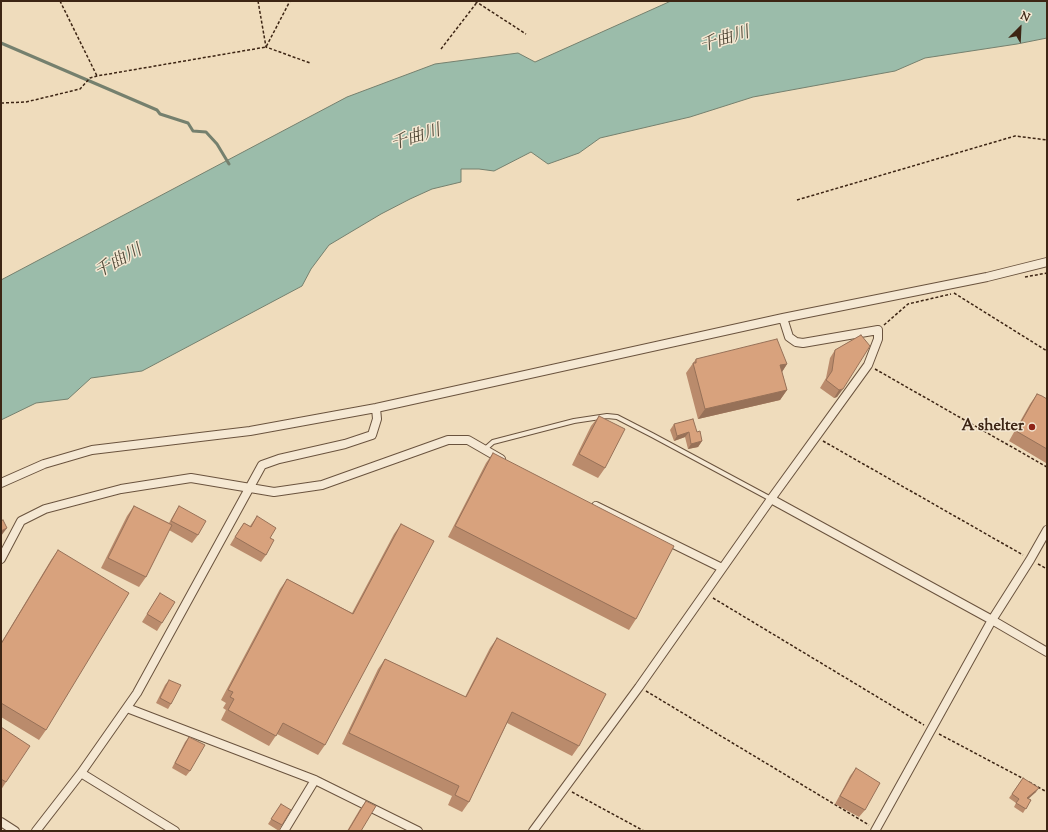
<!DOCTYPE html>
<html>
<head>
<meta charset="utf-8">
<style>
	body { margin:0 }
	#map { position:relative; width:1048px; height:832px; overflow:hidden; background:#efdcbc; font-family:"Sorts Mill Goudy",serif }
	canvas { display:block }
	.frame { position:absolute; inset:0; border:2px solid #3d2514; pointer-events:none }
	.north { position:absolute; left:1000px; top:8px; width:40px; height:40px; -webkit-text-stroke:3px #f5e8d3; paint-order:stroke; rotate:24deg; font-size:11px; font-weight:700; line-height:16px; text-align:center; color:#3d2514 }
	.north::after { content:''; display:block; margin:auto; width:14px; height:18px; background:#3d2514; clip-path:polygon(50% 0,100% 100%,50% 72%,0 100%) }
</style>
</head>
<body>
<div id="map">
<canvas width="1048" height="832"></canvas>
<div class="frame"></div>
<div class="north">N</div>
</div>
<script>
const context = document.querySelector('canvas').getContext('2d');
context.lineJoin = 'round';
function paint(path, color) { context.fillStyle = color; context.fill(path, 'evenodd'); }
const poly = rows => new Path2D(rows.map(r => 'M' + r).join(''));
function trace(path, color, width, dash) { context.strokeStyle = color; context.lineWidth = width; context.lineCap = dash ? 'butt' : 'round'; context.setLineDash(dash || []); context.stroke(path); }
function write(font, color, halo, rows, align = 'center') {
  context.font = font + ' "Sorts Mill Goudy","Noto Serif JP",serif'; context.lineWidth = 3; context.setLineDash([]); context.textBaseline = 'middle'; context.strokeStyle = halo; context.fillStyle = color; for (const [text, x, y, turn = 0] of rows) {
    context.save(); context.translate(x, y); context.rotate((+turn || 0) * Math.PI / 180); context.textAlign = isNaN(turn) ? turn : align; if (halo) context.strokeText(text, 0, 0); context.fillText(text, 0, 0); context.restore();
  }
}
const water = poly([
	[671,1,1047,1,1047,38,1017,44,925,58,895,71,753,97,690,117,600,138,579,153,548,164,531,152,494,171,479,169,461,169,461,182,432,189,410,199,381,214,329,245,311,269,302,286,142,371,91,378,68,399,36,403,1,420,1,280,347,97,435,64,518,53,535,62,671,1]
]);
paint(water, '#9bbcaa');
trace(water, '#75806e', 1);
trace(poly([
	[1,43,157,110,160,114,188,123,193,131,206,132,217,144,229,164]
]), '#75806e', 3);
const lane = poly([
	[484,450,493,442,574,421,607,416,617,417,652,435,771,499]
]);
const street = poly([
	[1,483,44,464,92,450,250,431,376,408,783,318,987,277,1047,262],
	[771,499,992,620,1047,652],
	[596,506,722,568],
	[1,559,21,521,45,509,121,489,191,478,274,492,322,485,448,440,468,440,501,459],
	[127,708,315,780,418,831],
	[81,773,175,831],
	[1,822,15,831],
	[36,831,81,773,137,693,262,465,279,459,345,444,372,435,377,419,376,408],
	[284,831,315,780],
	[533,831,639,687,771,499,868,365,878,339,878,330,803,343,796,342,789,337,783,318],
	[875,831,992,620,1030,560,1047,530]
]);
trace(lane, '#6a533e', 6);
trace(street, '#6a533e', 10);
trace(poly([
	[60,1,97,76],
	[258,1,266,47,310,63],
	[475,1,526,34],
	[441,49,478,1],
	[1,103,26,102,80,89,90,78,97,76,266,47,290,1],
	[797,200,1015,136,1047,140],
	[1025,277,1047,273],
	[954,293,1047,351],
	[884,325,908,304,951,294],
	[875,369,1047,467],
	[823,441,1023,555],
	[1038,564,1047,569],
	[713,598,924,725],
	[646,691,869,825],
	[939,734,1024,779],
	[1029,782,1047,792],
	[572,792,644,831]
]), '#3d2514', 1.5, [3, 2]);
trace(lane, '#f5e8d3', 4);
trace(street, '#f5e8d3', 8);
paint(poly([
	[861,335,837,397,834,398,820,388,826,378,830,358,835,350],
	[696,359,787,364,782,372,787,390,780,400,698,419,686,373],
	[1037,394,1047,399,1047,462,1046,463,1009,441,1030,404],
	[599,416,605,468,598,478,572,465,591,426],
	[674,424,697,432,702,441,698,447,688,449,685,437,674,441,670,430],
	[493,453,636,619,629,630,448,537,486,463],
	[134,506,169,523,174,514,179,506,198,535,192,543,169,530,146,577,139,587,101,568,127,516],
	[257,516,270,538,266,555,261,562,230,545,239,530,244,523,250,526],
	[401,524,325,745,318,755,277,734,269,746,221,720,226,710,223,708,226,703,221,700,280,589,287,579,352,613,394,534],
	[58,550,46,730,39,740,1,717,1,643,51,560],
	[160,593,162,623,157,631,142,622],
	[497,638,579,746,572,756,507,723,469,802,462,812,448,805,452,796,342,744,378,669,385,659,465,697,490,648],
	[169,680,171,704,168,709,156,703,165,685],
	[1,727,6,782,1,790],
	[189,737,190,771,186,776,172,768,185,742],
	[856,768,865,810,859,817,835,804,850,776],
	[1023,778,1036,792,1028,798,1031,800,1023,813,1014,807,1016,803,1009,798],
	[366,801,361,831,347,831,360,809],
	[281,804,282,825,279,831,268,824]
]), '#ba8b6c');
paint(poly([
	[787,364,780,375,780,365],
	[843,389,837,397,834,398,839,390],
	[787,390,780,400,698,419,705,409],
	[689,432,685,437,674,441,677,436],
	[702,441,698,447,688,449,691,444],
	[7,528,1,536,1,531],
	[1039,788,1036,792,1025,802,1027,798]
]), '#977158');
const building = poly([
	[861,335,870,346,843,389,839,390,826,380,832,371,835,350,861,335],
	[777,339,787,364,780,365,787,390,705,409,693,363,696,363,696,359,777,339],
	[1037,394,1042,396,1047,399,1047,449,1016,431,1037,394],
	[599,416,625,429,605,468,579,454,599,416],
	[693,419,697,432,700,431,702,441,691,444,689,432,677,436,674,424,693,419],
	[493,453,674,546,636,619,455,526,493,453],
	[134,506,172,525,146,577,108,558,134,506],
	[179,506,206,521,198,535,171,521,179,506],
	[257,516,276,528,270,538,274,540,266,555,235,537,244,523,251,527,257,516],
	[3,520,7,528,1,531,1,521,3,520],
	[401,524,434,541,325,745,283,723,276,736,228,710,234,699,230,697,233,692,228,690,287,579,353,614,401,524],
	[58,550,129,593,46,730,1,703,1,644,58,550],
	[160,593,175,602,162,623,147,614,160,593],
	[497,638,606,694,579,746,512,712,469,802,455,795,459,786,349,733,385,659,466,697,497,638],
	[169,680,181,685,171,704,160,698,169,680],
	[1,727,30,746,6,782,1,779,1,727],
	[189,737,205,745,190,771,175,763,189,737],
	[856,768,880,783,865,810,840,796,856,768],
	[1023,778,1039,788,1027,798,1031,800,1026,809,1016,803,1019,799,1012,794,1023,778],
	[366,801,376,806,361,831,348,831,366,801],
	[281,804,291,810,282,825,271,819,281,804]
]);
paint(building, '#d8a27d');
trace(building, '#977158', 1);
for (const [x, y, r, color] of [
	[1032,427,4,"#8f2418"]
]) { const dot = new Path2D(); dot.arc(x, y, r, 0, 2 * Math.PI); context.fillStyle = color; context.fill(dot); trace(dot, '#f5e8d3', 1.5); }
write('bold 16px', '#3d2514', '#f5e8d3', [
	["A shelter",1024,427]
], 'right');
write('italic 17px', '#544b3a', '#f5e8d3', [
	["千曲川",725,41,-17],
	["千曲川",416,139,-17],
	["千曲川",119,263,-29]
]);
</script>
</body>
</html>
